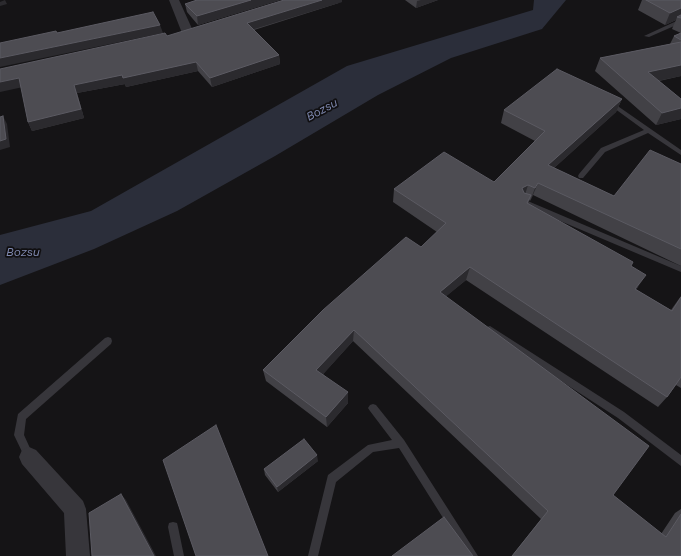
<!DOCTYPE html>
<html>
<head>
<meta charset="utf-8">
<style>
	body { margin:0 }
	canvas { display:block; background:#151416 }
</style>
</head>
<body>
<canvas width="681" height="556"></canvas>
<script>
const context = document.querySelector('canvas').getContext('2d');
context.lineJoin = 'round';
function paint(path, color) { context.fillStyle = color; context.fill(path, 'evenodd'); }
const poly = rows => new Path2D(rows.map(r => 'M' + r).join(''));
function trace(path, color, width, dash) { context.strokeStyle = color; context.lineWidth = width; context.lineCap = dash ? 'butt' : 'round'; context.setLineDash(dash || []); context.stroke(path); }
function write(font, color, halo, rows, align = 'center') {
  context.font = font + ' "Work Sans",sans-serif'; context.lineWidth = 3.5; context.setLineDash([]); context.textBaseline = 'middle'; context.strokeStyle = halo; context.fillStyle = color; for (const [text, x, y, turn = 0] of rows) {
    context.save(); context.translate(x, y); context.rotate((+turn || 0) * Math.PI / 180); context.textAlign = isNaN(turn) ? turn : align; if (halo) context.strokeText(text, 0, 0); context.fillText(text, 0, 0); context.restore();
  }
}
paint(poly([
	[534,0,566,0,542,29,451,58,378,95,275,156,177,211,94,249,0,285,0,235,91,211,347,66,533,10]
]), '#2b2e3a');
paint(poly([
	[681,19,681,23,649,37,644,36,681,19],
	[609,100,681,150,681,155,648,133,605,152,583,178,579,178,578,176,579,174,601,148,644,130,607,103,606,102,609,100],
	[523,199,681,266,681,272,520,204,519,202,523,199],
	[490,326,624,412,681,455,681,466,618,418,487,333,486,330,487,327,490,326],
	[108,337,111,338,112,341,111,344,26,419,24,435,34,457,32,460,29,462,26,460,14,435,18,414,105,338,108,337],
	[373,404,376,405,404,440,478,556,467,556,399,448,373,452,336,482,318,556,308,556,328,475,368,445,392,440,370,411,368,408,370,405,373,404],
	[173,522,177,523,178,527,184,556,174,556,168,527,169,523,173,522]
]), '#37363b');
paint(poly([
	[169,0,179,0,194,33,192,35,184,35,182,33,169,0],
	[29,447,36,450,83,501,86,509,90,556,66,556,64,513,22,464,19,457,22,450,29,447]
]), '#37363b');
paint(poly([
	[197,0,280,0,198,25,187,12,185,4],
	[405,0,438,0,416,8],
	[642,0,681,0,681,76,659,81,681,99,681,119,656,125,595,71,600,58,670,44,674,36,681,33,672,29,676,20,665,25,638,10],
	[342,2,254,30,279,55,280,64,212,87,198,71,126,87,125,84,77,93,84,118,32,131,28,122,167,36],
	[622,99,616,112,554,168,614,196,681,164,681,266,533,195,530,201,529,200,528,204,631,266,638,287,636,290,671,310,681,296,681,388,676,385,667,397,658,407,466,280,446,296,613,495,661,534,675,513,681,509,681,556,512,556,541,519,353,341,323,374,348,403,327,427,266,381,263,370,421,247,437,232,393,202,394,189,494,182,535,141,501,123,504,110],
	[318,461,278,492,265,475,264,469]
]), '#424146');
paint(poly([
	[5,0,7,4,0,6,0,2],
	[251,0,280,0,198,25,197,16],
	[322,0,342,0,342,2,248,31,247,23],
	[421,0,438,0,416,8,417,1],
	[681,8,681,18,677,17,676,20,665,25,670,13],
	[160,25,163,33,0,67,0,58],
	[279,55,280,64,212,87,210,78],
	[196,62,198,71,126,87,123,78],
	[681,65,681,76,643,84,648,72],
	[122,75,125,84,77,93,84,118,32,131,28,122,74,85],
	[19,78,23,87,0,92,0,82],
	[622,99,616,112,543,178,548,165],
	[681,108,681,119,656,125,662,113],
	[3,116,7,124,10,147,0,150,0,141],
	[538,183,533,195,530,201,535,188],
	[528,185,524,198,522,188],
	[470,267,466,280,437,304,440,292],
	[646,275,638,287,627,301,635,289],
	[354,330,353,341,317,381,316,370],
	[348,392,348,403,327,427,326,417],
	[317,455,318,461,278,492,277,487],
	[121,494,126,500,156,556,154,556]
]), '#2b2a2e');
const building = poly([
	[197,0,251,0,197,16,185,4,197,0],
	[284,0,322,0,247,23,279,55,210,78,196,62,123,78,122,75,74,85,81,109,28,122,19,78,0,82,0,69,165,33,167,36,284,0],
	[646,0,681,0,681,8,670,13,646,0],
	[153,12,160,25,0,58,0,43,56,31,57,33,153,12],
	[681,15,681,18,677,17,681,15],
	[681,33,681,40,674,36,681,33],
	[681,42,681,65,648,72,681,99,681,108,662,113,600,58,681,42],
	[557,69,622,99,548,165,614,196,650,150,681,164,681,249,538,183,535,188,528,185,522,188,524,193,531,195,527,203,633,262,631,266,646,275,635,289,672,311,681,297,681,377,667,397,470,267,440,292,649,446,613,495,666,537,681,514,681,556,512,556,548,511,354,330,316,370,348,392,326,417,263,370,323,310,406,237,421,247,446,223,394,189,444,152,494,182,545,131,504,110,557,69],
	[3,116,6,139,0,141,0,117,3,116],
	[216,425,268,556,196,556,163,460,216,425],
	[304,439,317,455,277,487,264,469,304,439],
	[121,494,154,556,92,556,89,513,121,494],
	[444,517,473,556,392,556,444,517]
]);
paint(building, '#4d4c52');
trace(building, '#5b5a62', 1);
write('italic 12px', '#7f89b0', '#100f11', [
	["Bozsu",322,110,-28],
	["Bozsu",23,252]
]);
</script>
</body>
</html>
